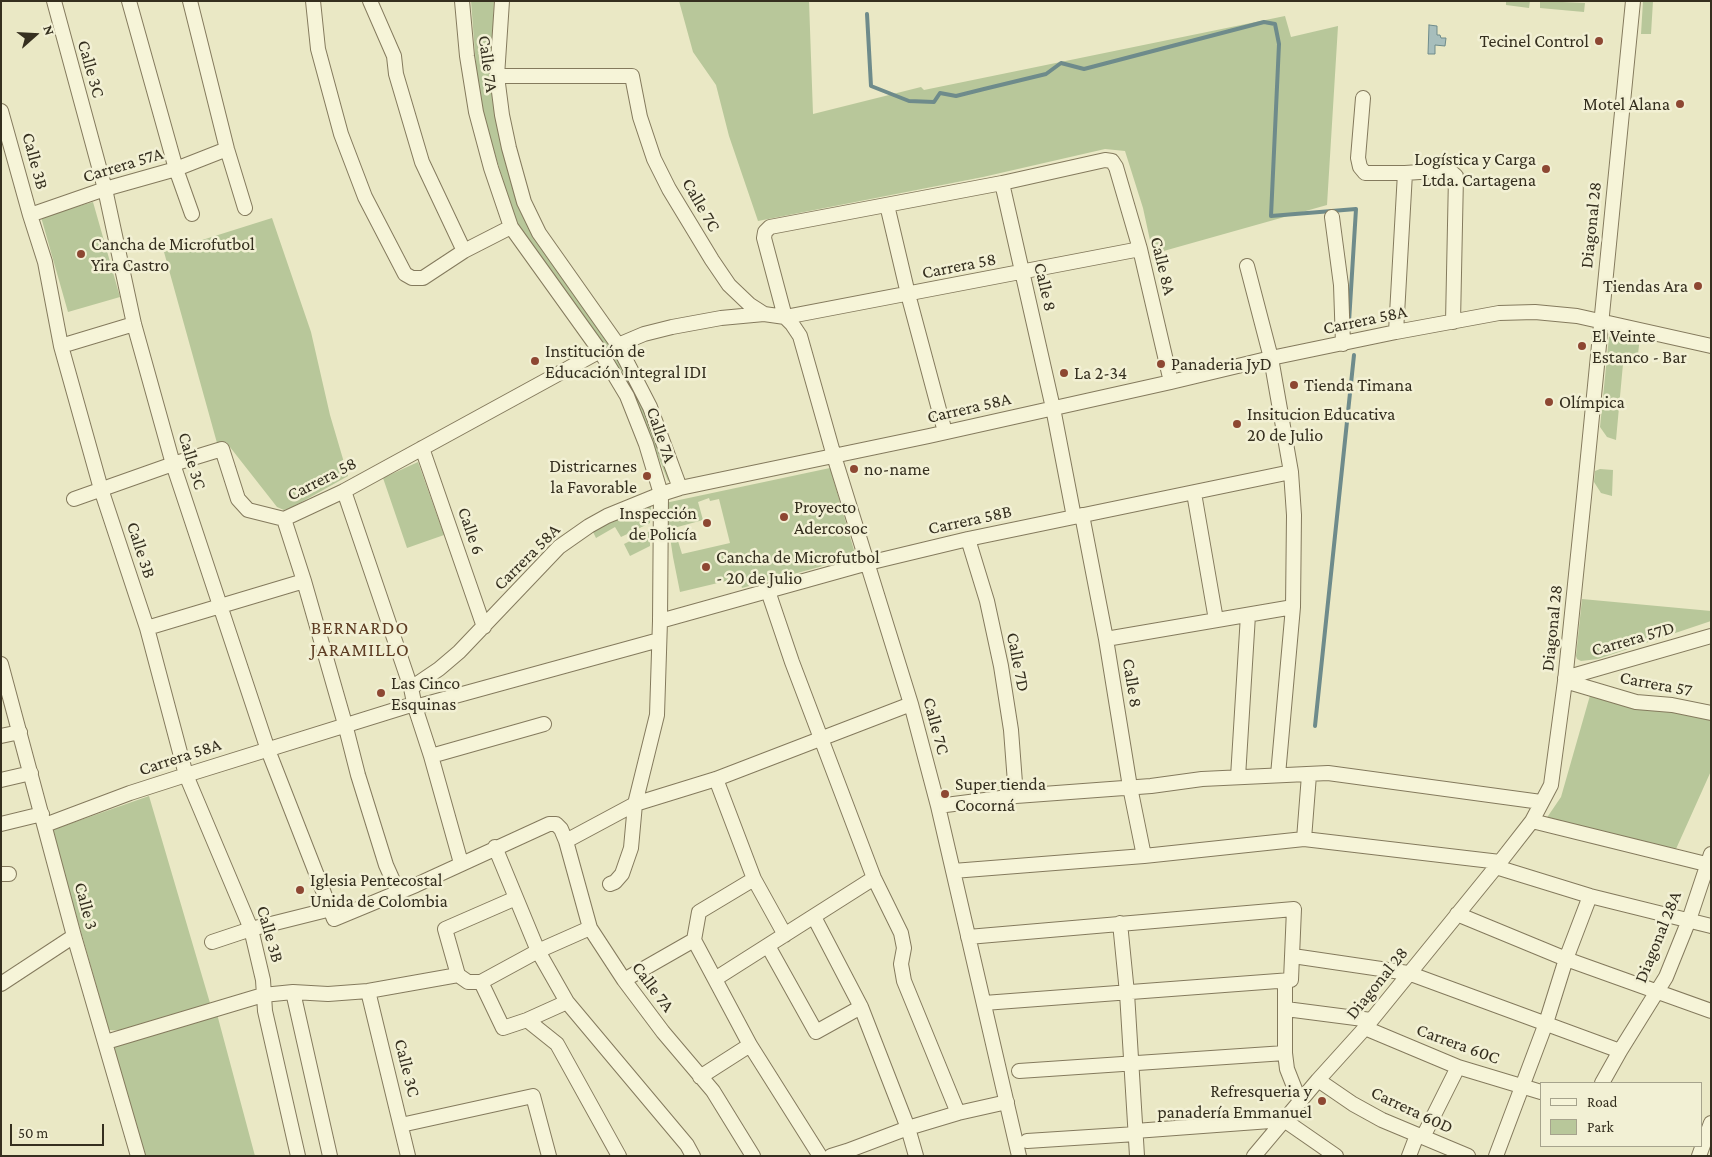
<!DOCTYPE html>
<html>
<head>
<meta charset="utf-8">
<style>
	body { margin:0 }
	#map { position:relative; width:1712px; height:1157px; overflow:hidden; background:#eae8c5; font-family:"Crimson Pro",serif }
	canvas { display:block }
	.frame { position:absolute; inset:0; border:2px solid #352f1f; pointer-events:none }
	.legend { position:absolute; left:1540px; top:1082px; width:162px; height:65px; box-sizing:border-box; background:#f2f0d4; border:1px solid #a6a38c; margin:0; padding:6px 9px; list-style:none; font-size:15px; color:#352f1f }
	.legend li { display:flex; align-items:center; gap:10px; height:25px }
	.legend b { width:25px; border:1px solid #a6a38c }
	.north { position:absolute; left:10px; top:10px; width:50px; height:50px; -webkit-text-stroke:4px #f2f0d4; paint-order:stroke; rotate:71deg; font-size:14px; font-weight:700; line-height:20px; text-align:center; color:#352f1f }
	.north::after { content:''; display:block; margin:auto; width:18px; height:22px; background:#352f1f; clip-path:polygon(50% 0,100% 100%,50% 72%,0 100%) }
	.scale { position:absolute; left:10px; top:1124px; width:94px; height:22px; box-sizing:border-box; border:2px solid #352f1f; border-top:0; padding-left:6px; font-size:15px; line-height:18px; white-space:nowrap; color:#352f1f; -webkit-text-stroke:4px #f2f0d4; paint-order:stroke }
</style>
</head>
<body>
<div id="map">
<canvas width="1712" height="1157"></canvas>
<div class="frame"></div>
<ul class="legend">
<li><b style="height:6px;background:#f6f4d8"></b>Road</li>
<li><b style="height:14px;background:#b8c79a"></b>Park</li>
</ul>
<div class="north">N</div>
<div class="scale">50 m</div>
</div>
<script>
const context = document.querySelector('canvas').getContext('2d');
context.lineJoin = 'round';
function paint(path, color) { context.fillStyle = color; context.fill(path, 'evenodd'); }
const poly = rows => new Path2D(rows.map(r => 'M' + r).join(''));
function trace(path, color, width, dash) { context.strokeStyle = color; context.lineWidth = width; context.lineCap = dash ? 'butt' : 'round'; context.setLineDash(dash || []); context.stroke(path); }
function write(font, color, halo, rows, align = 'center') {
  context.font = font + ' "Crimson Pro",serif'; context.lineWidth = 5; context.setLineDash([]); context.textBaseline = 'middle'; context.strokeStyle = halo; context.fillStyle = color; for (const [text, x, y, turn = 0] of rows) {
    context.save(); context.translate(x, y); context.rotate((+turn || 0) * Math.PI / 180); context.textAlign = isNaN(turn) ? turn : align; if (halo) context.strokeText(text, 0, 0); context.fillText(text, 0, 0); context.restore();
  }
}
paint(poly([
	[471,1,494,1,491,77,527,218,617,352,636,387,673,479,668,481,644,422,611,355,516,223,486,124,477,79],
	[679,1,809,1,813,114,921,87,924,90,1285,16,1291,37,1338,26,1327,205,1153,254,1143,208,1125,151,1105,149,983,177,758,221,729,136,716,85,693,52],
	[1506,1,1530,1,1529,8,1506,5],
	[1540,1,1585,3,1584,12,1540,8],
	[1643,1,1653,1,1651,34,1641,34],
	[93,202,120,297,68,312,41,217],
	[272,218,311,332,330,415,348,476,291,508,284,510,277,507,226,442,217,443,164,252],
	[1617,333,1640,337,1638,354,1624,353,1616,440,1607,437,1600,427,1609,337],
	[418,462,444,535,407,548,383,478],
	[830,468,856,557,742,588,739,578,680,592,673,557,665,503],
	[709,498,710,501,719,499,730,543,682,554,674,528,703,520,698,502],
	[1600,469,1613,470,1612,496,1601,493,1594,482,1595,471],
	[651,506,650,523,621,537,615,527,596,538,592,530,607,522],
	[650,531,650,546,630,556,624,544],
	[1582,599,1711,611,1711,621,1598,659,1581,661,1577,659,1576,656],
	[1591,692,1672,712,1711,719,1711,771,1676,849,1546,819,1561,797],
	[149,796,210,1003,123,1031,109,1030,52,830],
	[217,1014,255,1156,143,1156,115,1061,114,1046]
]), '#b8c79a');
const water = poly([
	[1429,25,1437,26,1437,35,1440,35,1441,38,1446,38,1445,46,1435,45,1435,54,1428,54,1429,25]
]);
paint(water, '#a7bebc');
trace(water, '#6e8b8b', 1);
trace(poly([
	[867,14,871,86,909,101,934,102,940,93,956,96,984,89,1046,74,1061,63,1084,69,1264,22,1275,24,1279,44,1271,216,1356,209,1349,322],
	[1315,726,1354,355]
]), '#6e8b8b', 4);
const minor = poly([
	[54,1,105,189,134,324,173,464,268,750,334,919,416,885,549,824,556,824,561,829,566,841,590,928,624,980,663,1032,713,1091,753,1156],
	[129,1,176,169,192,214],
	[190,1,227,149,245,208],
	[313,1,318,49,341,134,365,197,405,274,412,278,423,278,464,251,511,227],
	[370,1,394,56,396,74,422,162,464,251],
	[462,1,467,56,476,112,491,168,511,227,600,351,627,396,646,444,661,494,660,621,657,715,635,804,631,848,622,874,615,882,610,884],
	[502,1,497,76,502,115,509,148,524,202,539,233,618,345,650,407,680,488],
	[497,76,632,76,640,117,654,159,669,189,712,260,729,285,750,305,764,314,785,317,792,324,800,336,834,456,911,704,938,806,1019,1156],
	[1363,98,1358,158,1360,167,1365,173,1405,173],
	[1,111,30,215,45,262,61,346,101,489,147,628,186,775,251,929,263,980,265,1011,298,1156],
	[1002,183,1053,408,1074,517],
	[887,205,908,294,945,432],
	[30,215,105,189,176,169,227,149],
	[1332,217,1341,285,1343,344],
	[1247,266,1271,358,1291,472,1294,515,1293,607,1278,775],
	[785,317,764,238,765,232,770,227,1002,183,1105,160,1112,161,1116,167,1140,249,1171,382],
	[785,317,1140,249],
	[1396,332,1405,173,1449,170,1456,176,1453,322],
	[618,345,644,334,672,327,721,318,764,314],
	[61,346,134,324],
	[422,448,484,627],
	[344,491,411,688,415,707,431,756,461,863],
	[1194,493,1216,620],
	[74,499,173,464,222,449,238,499,248,510,284,519,344,491,600,351],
	[1082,515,1106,639,1130,787,1144,856],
	[284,519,304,581,345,724,358,775,386,865,398,892],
	[968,539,987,601,1001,666,1011,730,1016,796],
	[768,591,792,662,874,878,901,933,904,948,901,964,904,981,958,1113],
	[660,621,868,563,968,539,1291,472],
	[147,628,304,581],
	[1106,639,1293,607],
	[1,664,74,936,138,1156],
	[1565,678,1711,636],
	[1565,681,1636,702,1672,705,1711,713],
	[411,688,439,669,459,652,559,547,589,526,607,516,661,494,680,488,929,436,1171,382,1271,358,1396,332,1499,313,1535,312,1577,316,1711,346],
	[415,707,659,640],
	[1,736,20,732],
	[431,756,544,724],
	[1238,777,1248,615],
	[716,779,754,879,785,935],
	[1,780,31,773],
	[938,806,1016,796,1151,786,1202,779,1328,773,1541,802],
	[1532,821,1706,864],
	[1,824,42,814],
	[45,825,130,793,186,775,414,704],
	[1304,839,1309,775],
	[566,841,635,804,716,779,911,704],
	[495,847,538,951,567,1002,687,1145,693,1156],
	[1496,867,1590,896,1711,926],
	[953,871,1144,856,1304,839,1500,862],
	[1,874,9,874],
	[754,879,699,912,694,940,750,1045,820,1156],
	[1457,914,1566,959,1711,1011],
	[814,917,861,1007,908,1128,916,1156],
	[1120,923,1127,993,1137,1156],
	[968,937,1294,909,1291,980,984,1003],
	[212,942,251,929,331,909],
	[768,946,816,1032,861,1007],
	[1293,956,1408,973,1620,1051],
	[458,975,445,929,516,898],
	[715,979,874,878],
	[624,980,694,940],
	[1285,981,1285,1053,1287,1069,1300,1102],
	[481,982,503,1028,527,1020,567,1002],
	[1,984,74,936],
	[368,991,408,1156],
	[293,992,330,1156],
	[1286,1009,1371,1020],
	[527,1020,557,1044,619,1156],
	[1365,1028,1458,1067,1541,1092],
	[106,1042,263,995,293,992,328,994,368,991,458,975,468,982,481,982,538,951,590,928],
	[1019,1071,1285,1053],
	[700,1077,750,1045],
	[1318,1080,1353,1104,1382,1120,1468,1156],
	[1602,1083,1620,1051,1666,977,1689,920,1711,854],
	[401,1125,533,1096,549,1156],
	[1135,1131,1284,1120,1336,1156],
	[1423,1137,1458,1067],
	[1027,1141,1136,1134],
	[831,1156,847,1151,908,1128,958,1113,1007,1102],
	[1254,1156,1318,1080,1365,1028,1500,862,1532,821,1551,785,1565,681,1584,497,1633,1],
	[1409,1156,1417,1135],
	[1496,1156,1546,1023,1566,959,1590,896],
	[1699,1156,1711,1123]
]);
trace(minor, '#847a5d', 16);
trace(minor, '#f6f4d8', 14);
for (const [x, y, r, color] of [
	[1599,41,5,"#8d4732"],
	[1680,104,5,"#8d4732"],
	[1546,169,5,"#8d4732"],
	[81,254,5,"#8d4732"],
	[1698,286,5,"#8d4732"],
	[1582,346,5,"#8d4732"],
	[535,361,5,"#8d4732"],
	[1161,364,5,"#8d4732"],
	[1064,373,5,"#8d4732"],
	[1294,385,5,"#8d4732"],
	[1549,402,5,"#8d4732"],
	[1237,424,5,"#8d4732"],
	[854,469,5,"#8d4732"],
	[647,476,5,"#8d4732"],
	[784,517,5,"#8d4732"],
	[707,523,5,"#8d4732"],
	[706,567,5,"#8d4732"],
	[381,693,5,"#8d4732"],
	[945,794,5,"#8d4732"],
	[300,890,5,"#8d4732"],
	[1322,1101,5,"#8d4732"]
]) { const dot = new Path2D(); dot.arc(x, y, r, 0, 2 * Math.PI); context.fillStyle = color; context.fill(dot); trace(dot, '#f2f0d4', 2); }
write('18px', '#352f1f', '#f2f0d4', [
	["Tecinel Control",1589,41,"right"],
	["Motel Alana",1670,104,"right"],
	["Logística y Carga",1536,159,"right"],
	["Ltda. Cartagena",1536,180,"right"],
	["Cancha de Microfutbol",91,244],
	["Yira Castro",91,265],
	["Tiendas Ara",1688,286,"right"],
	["El Veinte",1592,336],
	["Estanco - Bar",1592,357],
	["Institución de",545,351],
	["Educación Integral IDI",545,372],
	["Panaderia JyD",1171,364],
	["La 2-34",1074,373],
	["Tienda Timana",1304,385],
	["Olímpica",1559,402],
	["Insitucion Educativa",1247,414],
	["20 de Julio",1247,435],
	["Districarnes",637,466,"right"],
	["la Favorable",637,487,"right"],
	["no-name",864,469],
	["Proyecto",794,507],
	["Adercosoc",794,528],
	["Inspección",697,513,"right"],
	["de Policía",697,534,"right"],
	["Cancha de Microfutbol",716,557],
	["- 20 de Julio",716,578],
	["Las Cinco",391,683],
	["Esquinas",391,704],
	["Super tienda",955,784],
	["Cocorná",955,805],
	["Iglesia Pentecostal",310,880],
	["Unida de Colombia",310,901],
	["Refresqueria y",1312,1091,"right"],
	["panadería Emmanuel",1312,1112,"right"]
], 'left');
write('18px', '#352f1f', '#f2f0d4', [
	["Calle 7A",488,64,82],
	["Calle 3C",91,69,74],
	["Calle 3B",35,161,75],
	["Carrera 57A",123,165,-17],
	["Calle 7C",701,205,60],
	["Diagonal 28",1591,225,-84],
	["Carrera 58",959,266,-11],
	["Calle 8A",1163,266,76],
	["Calle 8",1045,287,77],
	["Carrera 58A",1365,320,-12],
	["Carrera 58A",969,408,-13],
	["Calle 7A",661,435,71],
	["Calle 3C",192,461,73],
	["Carrera 58",322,479,-27],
	["Carrera 58B",970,520,-12],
	["Calle 6",471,531,71],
	["Calle 3B",141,550,72],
	["Carrera 58A",527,557,-45],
	["Diagonal 28",1552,628,-84],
	["Carrera 57D",1633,639,-16],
	["Calle 7D",1018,662,79],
	["Calle 8",1132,683,81],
	["Carrera 57",1656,684,11],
	["Calle 7C",936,726,75],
	["Carrera 58A",180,757,-18],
	["Calle 3",86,906,75],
	["Calle 3B",270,934,74],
	["Diagonal 28A",1658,937,-68],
	["Diagonal 28",1377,983,-51],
	["Calle 7A",653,987,53],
	["Carrera 60C",1458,1044,20],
	["Calle 3C",407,1068,76],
	["Carrera 60D",1412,1110,25]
]);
context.letterSpacing = '1px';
write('19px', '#5e3d23', '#f2f0d4', [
	["BERNARDO",360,628],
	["JARAMILLO",360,650]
]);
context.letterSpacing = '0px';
</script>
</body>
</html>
